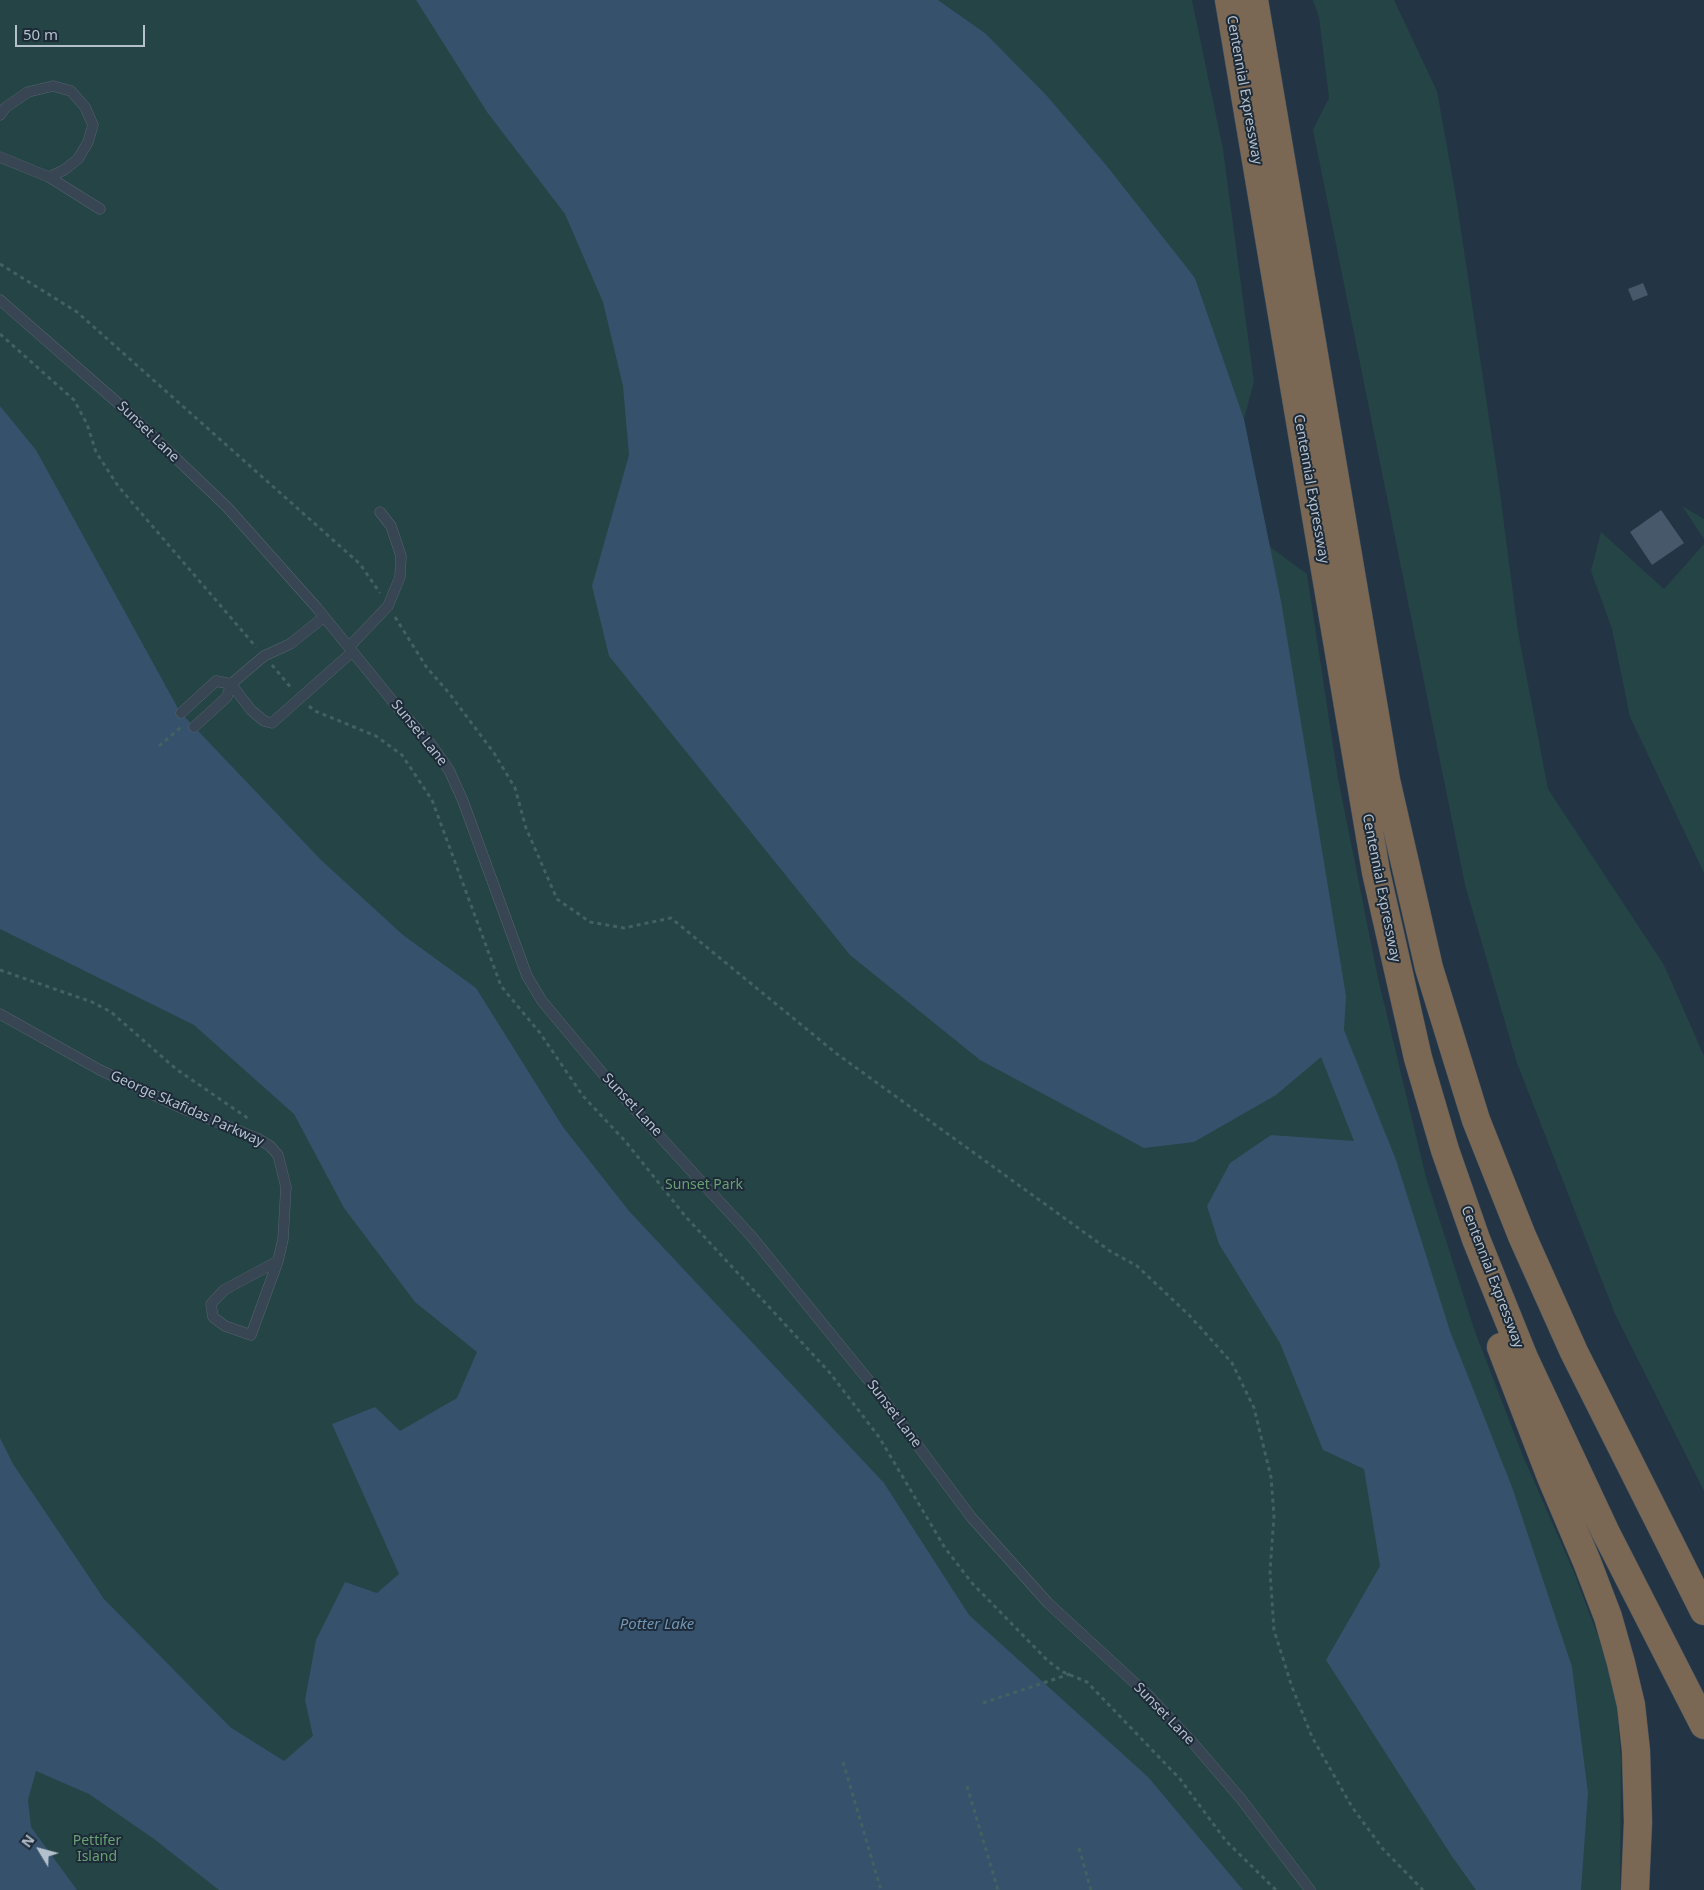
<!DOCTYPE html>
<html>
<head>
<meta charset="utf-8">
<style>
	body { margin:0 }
	#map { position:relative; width:1704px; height:1890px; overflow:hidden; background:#233444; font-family:"Noto Sans",sans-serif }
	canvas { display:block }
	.north { position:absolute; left:15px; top:1825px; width:50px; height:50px; -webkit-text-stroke:4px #1d2a38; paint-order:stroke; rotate:307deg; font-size:14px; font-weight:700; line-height:20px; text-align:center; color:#b5c0cd }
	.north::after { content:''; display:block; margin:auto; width:18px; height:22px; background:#b5c0cd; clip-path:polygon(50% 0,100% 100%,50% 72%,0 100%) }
	.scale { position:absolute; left:15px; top:25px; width:130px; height:22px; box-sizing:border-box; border:2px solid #b5c0cd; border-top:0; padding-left:6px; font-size:15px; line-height:18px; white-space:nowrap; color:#b5c0cd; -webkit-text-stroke:4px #1d2a38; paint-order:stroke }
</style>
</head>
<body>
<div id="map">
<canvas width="1704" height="1890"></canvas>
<div class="north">N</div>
<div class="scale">50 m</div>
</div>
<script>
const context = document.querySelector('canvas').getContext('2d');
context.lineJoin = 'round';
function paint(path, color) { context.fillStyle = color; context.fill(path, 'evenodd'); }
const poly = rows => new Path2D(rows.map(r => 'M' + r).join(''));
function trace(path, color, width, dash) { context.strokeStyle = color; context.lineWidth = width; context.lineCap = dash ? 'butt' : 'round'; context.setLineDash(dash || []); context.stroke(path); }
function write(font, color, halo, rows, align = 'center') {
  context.font = font + ' "Noto Sans",sans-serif'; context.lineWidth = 4; context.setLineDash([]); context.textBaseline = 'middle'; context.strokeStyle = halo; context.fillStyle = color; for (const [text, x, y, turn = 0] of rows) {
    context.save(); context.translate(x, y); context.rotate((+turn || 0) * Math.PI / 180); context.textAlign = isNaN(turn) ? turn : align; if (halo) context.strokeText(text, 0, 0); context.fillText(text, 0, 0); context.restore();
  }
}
paint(poly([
	[0,0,797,0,772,180,1307,574,1338,778,1378,978,1426,1177,1474,1329,1523,1456,1573,1570,1598,1636,1616,1695,1621,1761,1620,1890,0,1890],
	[938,0,1192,0,1223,149,1254,382,1244,419,1195,278,985,33],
	[1313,0,1394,0,1437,91,1456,197,1499,485,1518,632,1548,789,1664,965,1704,1056,1704,1491,1615,1314,1517,1063,1465,885,1313,130,1329,98,1319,17],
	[1682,506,1704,519,1704,539],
	[1601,532,1664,589,1704,544,1704,873,1630,717,1612,629,1591,571]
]), '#254445');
paint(poly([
	[416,0,938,0,985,33,1047,96,1106,165,1195,278,1244,419,1281,601,1346,996,1344,1030,1396,1160,1450,1331,1512,1487,1572,1667,1588,1793,1581,1890,1476,1890,1451,1855,1326,1660,1380,1566,1364,1469,1323,1450,1280,1343,1219,1244,1207,1206,1230,1163,1271,1135,1354,1141,1321,1057,1276,1095,1194,1142,1144,1148,980,1060,850,955,609,656,592,586,629,455,623,386,603,302,565,214,487,112],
	[0,406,36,450,180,712,321,860,403,935,476,988,563,1127,629,1211,884,1483,969,1615,1148,1777,1243,1890,219,1890,154,1839,89,1794,36,1771,28,1800,31,1827,77,1890,0,1890,0,1438,13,1464,104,1599,230,1727,284,1761,313,1736,305,1700,316,1640,345,1582,377,1593,399,1574,332,1424,375,1407,400,1431,457,1398,477,1352,415,1302,344,1208,294,1114,194,1025,0,929]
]), '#35516c');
paint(poly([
	[1643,283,1648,295,1633,301,1628,289],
	[1661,510,1684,543,1652,565,1630,532]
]), '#47586a');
const service = poly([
	[0,115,6,107,28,92,53,86,71,91,85,107,93,125,88,142,78,159,64,170,49,177],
	[0,157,49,177,100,209],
	[0,300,119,404,227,507,317,608,399,709,430,743,449,770,463,801,527,976,542,1001,608,1080,752,1237,878,1392,971,1517,1048,1603,1149,1696,1193,1743,1241,1799,1310,1890],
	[324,617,290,644,264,656,231,684,251,710,264,721,272,723,352,652],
	[349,647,388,606,400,577,401,556,391,526,380,512],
	[181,713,216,681,231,684,227,697,194,727],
	[0,1014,100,1070,186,1110,257,1138,270,1146,278,1155,286,1187,283,1239,278,1261,251,1335,225,1326,213,1317,211,1304,224,1290,278,1261]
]);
const motorway = poly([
	[1229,0,1376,872,1418,1058,1445,1150,1476,1239,1524,1358,1605,1531,1704,1725],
	[1254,0,1386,780,1429,968,1476,1120,1522,1236,1574,1352,1704,1611],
	[1501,1347,1551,1477,1587,1562,1608,1617,1621,1663,1631,1705,1636,1751,1638,1822,1635,1890]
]);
trace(service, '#566370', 11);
trace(motorway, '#43505d', 29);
trace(poly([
	[0,264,77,312,360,564,380,593],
	[0,334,74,400,87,424,96,452,118,486,256,647],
	[395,617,427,668,449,693,494,753,515,788,526,828,557,899,590,922,624,928,671,918,837,1054,1110,1251,1137,1266,1190,1316,1232,1363,1254,1408,1271,1477,1274,1516,1270,1571,1274,1630,1292,1687,1312,1737,1352,1807,1383,1849,1423,1890],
	[272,665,292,689],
	[309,706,315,711,376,736,402,755,432,800,501,986,540,1033,583,1096,626,1142,686,1217,830,1373,879,1437,945,1548,972,1583,1048,1661,1063,1672,1087,1682,1180,1779,1226,1841,1276,1890],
	[159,746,181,727],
	[0,970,92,1002,111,1012,176,1069,249,1119],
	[983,1703,1070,1674],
	[843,1762,881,1890],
	[967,1786,998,1890],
	[1079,1848,1091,1890]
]), '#446061', 3, [4, 4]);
trace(service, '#384553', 10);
trace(motorway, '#7a6854', 28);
write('14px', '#b5c0cd', '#1d2a38', [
	["Centennial Expressway",1244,90,80],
	["Sunset Lane",148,432,44],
	["Centennial Expressway",1311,489,80],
	["Sunset Lane",419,733,51],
	["Centennial Expressway",1381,888,79],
	["Sunset Lane",632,1105,47],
	["George Skafidas Parkway",187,1109,24],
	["Centennial Expressway",1492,1277,69],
	["Sunset Lane",894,1414,53],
	["Sunset Lane",1164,1714,46]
]);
write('14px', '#69a072', '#1d2a38', [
	["Sunset Park",704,1185],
	["Pettifer",97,1841],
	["Island",97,1857]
]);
write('italic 15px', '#7194b3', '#1d2a38', [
	["Potter Lake",657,1625]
]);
</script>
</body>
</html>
